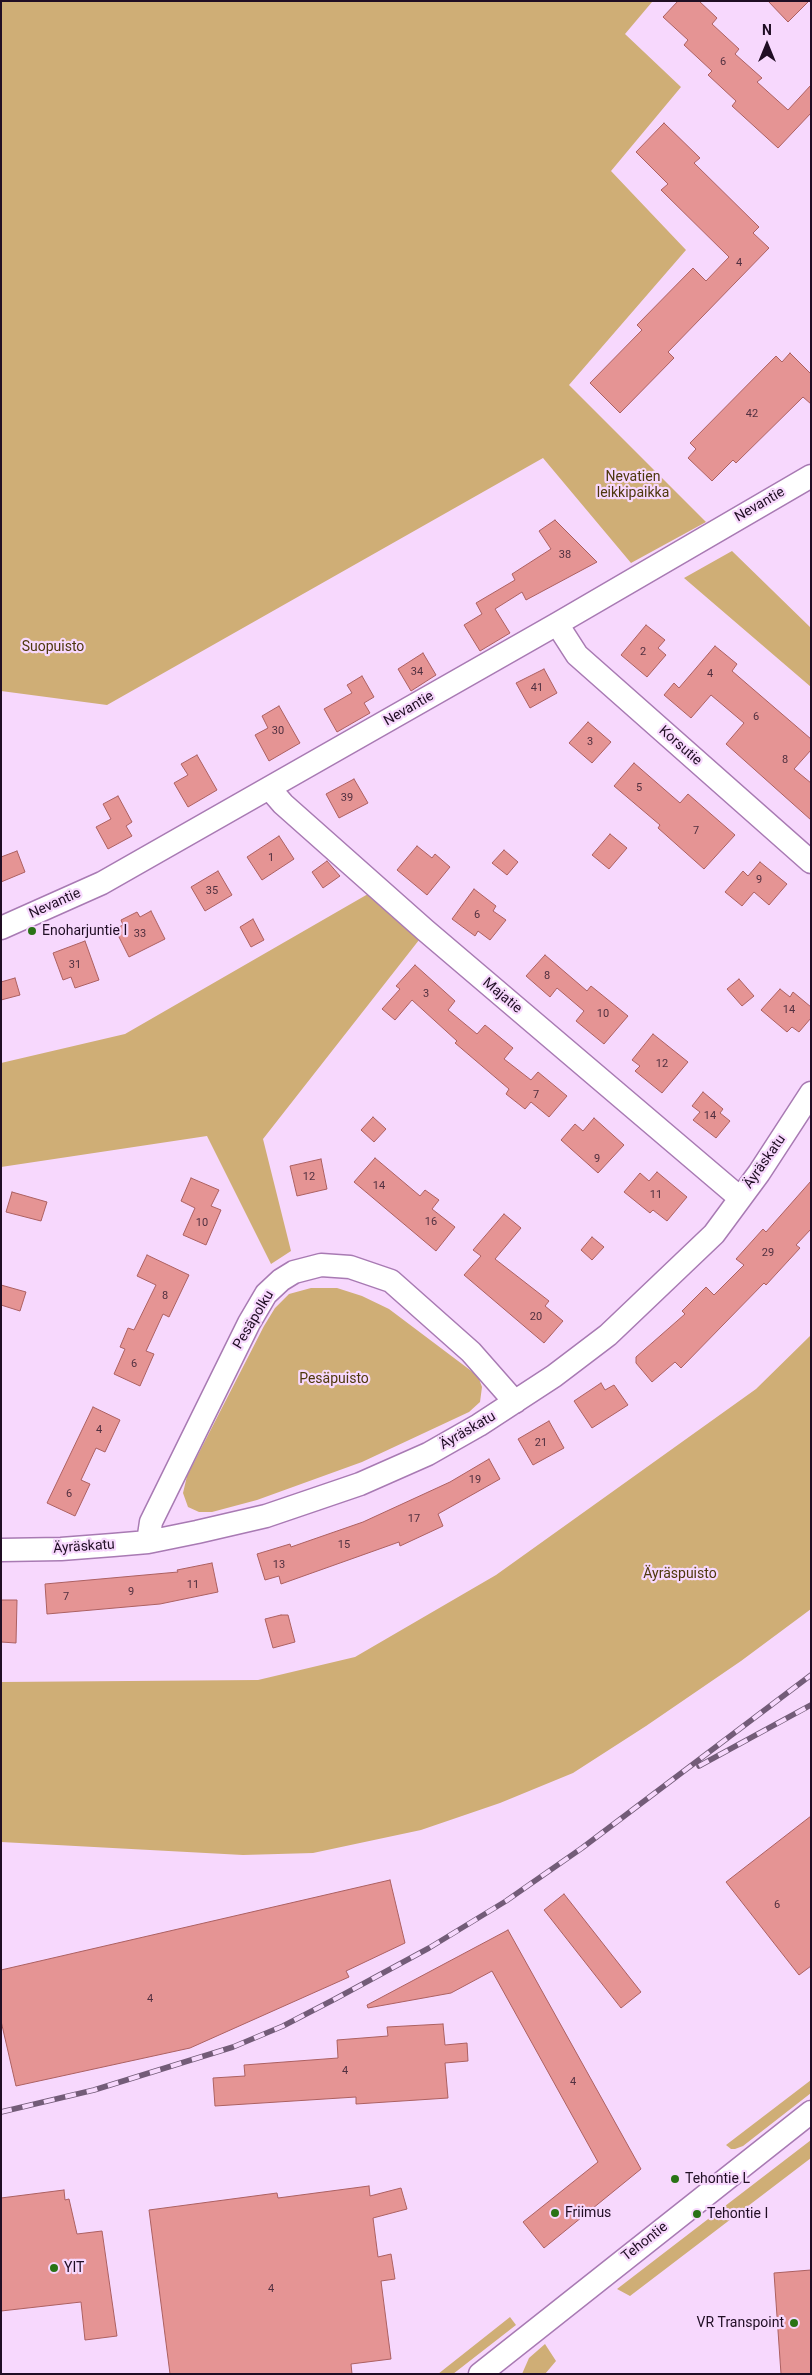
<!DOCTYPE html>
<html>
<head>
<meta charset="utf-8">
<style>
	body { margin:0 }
	#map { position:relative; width:812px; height:2375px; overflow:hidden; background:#f7d8fd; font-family:Roboto,sans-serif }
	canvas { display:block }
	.frame { position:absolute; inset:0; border:2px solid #200e24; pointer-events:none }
	.north { position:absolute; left:742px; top:20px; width:50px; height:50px; -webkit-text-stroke:4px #f7d8fd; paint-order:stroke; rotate:0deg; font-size:14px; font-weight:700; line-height:20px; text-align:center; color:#200e24 }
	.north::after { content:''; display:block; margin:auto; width:18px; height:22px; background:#200e24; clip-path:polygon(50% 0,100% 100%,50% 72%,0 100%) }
</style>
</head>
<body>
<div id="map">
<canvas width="812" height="2375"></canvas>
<div class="frame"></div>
<div class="north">N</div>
</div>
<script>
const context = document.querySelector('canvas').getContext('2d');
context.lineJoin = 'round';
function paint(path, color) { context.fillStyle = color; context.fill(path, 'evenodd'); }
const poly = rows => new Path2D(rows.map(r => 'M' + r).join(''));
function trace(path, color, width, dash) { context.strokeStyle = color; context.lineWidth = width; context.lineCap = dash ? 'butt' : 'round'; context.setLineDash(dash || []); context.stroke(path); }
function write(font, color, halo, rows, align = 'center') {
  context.font = font + ' Roboto,sans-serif'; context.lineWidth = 4.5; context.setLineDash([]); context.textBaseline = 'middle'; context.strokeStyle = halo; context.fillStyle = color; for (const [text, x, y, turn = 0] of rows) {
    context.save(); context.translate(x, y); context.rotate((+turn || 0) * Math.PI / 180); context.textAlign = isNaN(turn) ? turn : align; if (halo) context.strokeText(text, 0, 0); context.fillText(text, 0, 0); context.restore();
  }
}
paint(poly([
	[1,1,651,1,652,2,625,34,681,87,611,171,686,250,569,385,706,522,631,563,543,458,107,705,1,691],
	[732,551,811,628,811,687,684,578],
	[368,894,419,940,263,1139,291,1251,271,1264,207,1136,1,1167,1,1063,125,1034],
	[311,1288,337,1288,362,1296,389,1309,478,1376,482,1387,480,1402,469,1412,362,1462,257,1500,212,1512,199,1512,188,1507,183,1493,187,1476,264,1326,275,1308,289,1294],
	[811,1335,811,1609,741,1661,646,1726,573,1773,500,1803,421,1830,313,1853,243,1855,1,1842,1,1682,258,1680,355,1657,496,1575,756,1389],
	[811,2080,811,2093,743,2146,735,2149,731,2149,726,2145],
	[811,2140,811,2158,630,2296,617,2289],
	[510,2317,516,2325,453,2374,438,2374],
	[545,2344,556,2361,545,2374,522,2374,529,2358]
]), '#cfae76');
const building = poly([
	[678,1,699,1,717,18,712,24,739,49,735,54,762,78,757,82,788,110,811,85,811,113,778,148,732,106,736,101,708,75,712,71,684,45,688,40,663,17,678,1],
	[768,1,809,1,788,22,768,1],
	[664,123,700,158,694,163,759,227,753,233,769,248,668,352,674,358,620,413,590,383,642,330,637,325,693,268,706,281,729,257,661,190,668,184,636,152,664,123],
	[790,353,811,374,811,404,803,397,736,463,733,460,712,481,688,458,696,449,690,443,776,356,782,362,790,353],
	[555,520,597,562,526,600,522,592,495,609,510,633,480,651,464,625,482,614,476,603,515,580,512,574,551,549,539,531,555,520],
	[646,625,665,640,658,648,666,655,647,677,621,655,646,625],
	[715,646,737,664,732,671,811,739,811,750,794,769,811,783,811,820,726,744,744,723,711,695,691,718,664,695,674,683,679,688,715,646],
	[423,653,436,675,411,691,398,669,423,653],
	[544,669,557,693,530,708,516,683,544,669],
	[362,676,374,697,364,703,370,713,337,732,324,709,352,693,347,685,362,676],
	[279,706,300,743,269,761,255,735,268,728,262,716,279,706],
	[588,722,611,742,592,763,569,743,588,722],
	[197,755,217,790,188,807,174,783,188,775,181,764,197,755],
	[634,763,680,803,688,794,735,835,704,869,658,828,660,825,614,786,634,763],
	[354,779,368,803,339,818,326,794,354,779],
	[118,796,132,822,126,826,132,836,108,849,96,827,111,819,103,804,118,796],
	[610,834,627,848,609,869,592,855,610,834],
	[279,836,294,859,262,880,247,857,279,836],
	[417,846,432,858,435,854,450,867,427,895,397,870,417,846],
	[504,850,518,862,507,875,492,863,504,850],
	[17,851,25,872,1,882,1,857,17,851],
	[327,861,340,876,323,888,312,872,327,861],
	[760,862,787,884,769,905,754,892,742,906,725,892,743,871,748,876,760,862],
	[218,871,232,895,205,911,191,887,218,871],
	[474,889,496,906,493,911,506,920,490,940,478,931,475,936,452,919,474,889],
	[151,911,165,939,129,957,115,929,123,925,121,920,137,912,140,917,151,911],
	[253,919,264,940,251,947,240,927,253,919],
	[85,941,99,980,75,988,71,977,63,980,53,953,85,941],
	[545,955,587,991,591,986,628,1016,604,1044,576,1021,584,1011,557,988,550,997,526,976,545,955],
	[415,965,455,1001,448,1010,477,1034,485,1025,513,1048,504,1059,531,1080,538,1072,567,1096,549,1117,531,1102,525,1109,506,1094,509,1089,455,1043,457,1041,412,1000,395,1020,382,1009,400,989,396,986,415,965],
	[15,978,20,995,1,1000,1,982,15,978],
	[739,979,754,996,742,1006,727,989,739,979],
	[780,989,790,997,793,992,811,1007,811,1018,799,1032,792,1027,787,1032,761,1010,780,989],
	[653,1034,688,1062,662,1093,635,1071,640,1066,632,1060,653,1034],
	[703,1092,723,1109,720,1113,730,1121,716,1138,693,1120,700,1112,692,1106,703,1092],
	[373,1117,386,1129,374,1142,361,1130,373,1117],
	[594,1118,624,1145,598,1173,561,1140,575,1124,583,1131,594,1118],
	[375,1158,420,1196,425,1190,439,1200,432,1209,455,1227,436,1251,354,1182,375,1158],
	[321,1159,327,1189,297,1196,290,1166,321,1159],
	[657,1172,687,1197,667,1221,653,1210,650,1213,624,1192,640,1173,649,1181,657,1172],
	[191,1178,219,1190,211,1206,221,1210,206,1245,183,1235,195,1208,181,1201,191,1178],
	[811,1181,811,1229,796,1245,800,1248,766,1285,764,1283,681,1368,675,1362,652,1382,636,1363,636,1357,685,1314,682,1311,706,1287,714,1295,744,1265,736,1259,763,1229,766,1232,811,1181],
	[12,1192,47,1202,41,1221,6,1212,12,1192],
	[504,1214,521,1228,495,1259,549,1301,545,1306,563,1321,544,1343,464,1275,481,1256,473,1250,504,1214],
	[592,1237,604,1247,592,1260,581,1250,592,1237],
	[147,1255,189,1275,169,1317,163,1314,146,1351,154,1354,140,1386,114,1374,125,1349,120,1347,128,1328,134,1330,156,1285,137,1276,147,1255],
	[1,1285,26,1292,20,1311,1,1305,1,1285],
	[601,1383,605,1390,614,1385,628,1405,592,1428,574,1401,601,1383],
	[93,1407,120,1420,105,1452,96,1448,81,1480,90,1484,75,1516,47,1503,93,1407],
	[549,1421,564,1448,533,1465,518,1439,549,1421],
	[489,1459,500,1479,438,1514,443,1526,400,1546,399,1542,281,1584,279,1576,265,1580,257,1554,290,1544,291,1547,363,1522,450,1482,489,1459],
	[212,1563,218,1592,160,1604,47,1614,45,1584,178,1572,177,1570,212,1563],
	[1,1600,17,1600,16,1643,1,1642,1,1600],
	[281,1615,288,1615,295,1642,273,1648,265,1619,281,1615],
	[811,1816,811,1966,799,1975,726,1882,811,1816],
	[390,1880,405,1943,346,1971,349,1977,190,2048,16,2086,1,2021,1,1970,390,1880],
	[564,1894,641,1992,621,2008,544,1910,564,1894],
	[508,1930,641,2169,544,2248,523,2222,598,2162,492,1971,451,1993,368,2008,367,2005,508,1930],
	[443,2024,445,2045,467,2043,468,2061,445,2063,448,2098,356,2104,356,2097,215,2106,213,2078,245,2076,244,2065,338,2058,337,2040,388,2036,387,2027,443,2024],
	[369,2186,370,2196,401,2188,407,2209,373,2218,378,2257,391,2254,395,2279,381,2281,391,2359,351,2364,352,2374,170,2374,149,2210,277,2193,278,2198,369,2186],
	[64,2190,65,2200,69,2199,77,2234,102,2231,117,2336,85,2340,81,2302,1,2311,1,2198,64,2190],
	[811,2270,811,2374,781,2374,774,2273,811,2270]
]);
paint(building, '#e59494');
trace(building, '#ac6061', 1);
const minor = poly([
	[557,624,577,655,811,862],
	[270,789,283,804,425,930,740,1198],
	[1,928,102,883,557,624,811,476],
	[148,1542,151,1522,249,1323,266,1294,281,1280,294,1272,321,1265,350,1267,391,1281,471,1352,515,1402],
	[1,1550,61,1549,113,1545,148,1542,197,1532,266,1516,316,1499,360,1484,428,1454,479,1425,554,1376,608,1335,714,1234,759,1173,811,1093],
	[480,2374,811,2112]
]);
trace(minor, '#a87ab3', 25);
trace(minor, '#fff', 22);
const rail = poly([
	[699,1766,811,1705],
	[1,2112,94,2090,233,2047,283,2026,335,1999,429,1948,506,1901,582,1848,811,1675]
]);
trace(rail, '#735c78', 5.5);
trace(rail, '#f7d8fd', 4, [11]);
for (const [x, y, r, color] of [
	[32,931,5,"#297316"],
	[675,2179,5,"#297316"],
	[555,2213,5,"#297316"],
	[697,2214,5,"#297316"],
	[54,2268,5,"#297316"],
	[794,2323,5,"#297316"]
]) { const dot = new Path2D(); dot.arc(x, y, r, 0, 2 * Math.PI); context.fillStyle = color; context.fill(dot); trace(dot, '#f7d8fd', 2); }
write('11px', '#513040', null, [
	["6",723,62],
	["4",739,263],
	["42",752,414],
	["38",565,555],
	["2",643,652],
	["34",417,672],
	["4",710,674],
	["41",537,688],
	["6",756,717],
	["30",278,731],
	["3",590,742],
	["8",785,760],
	["5",639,788],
	["39",347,798],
	["7",696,831],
	["1",271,858],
	["9",759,880],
	["35",212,891],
	["6",477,915],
	["33",140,934],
	["31",75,965],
	["8",547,976],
	["3",426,994],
	["14",789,1010],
	["10",603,1014],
	["12",662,1064],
	["7",536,1095],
	["14",710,1116],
	["9",597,1159],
	["12",309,1177],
	["14",379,1186],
	["11",656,1195],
	["16",431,1222],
	["10",202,1223],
	["29",768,1253],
	["8",165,1296],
	["20",536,1317],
	["6",134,1364],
	["4",99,1430],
	["21",541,1443],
	["19",475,1480],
	["6",69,1494],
	["17",414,1519],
	["15",344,1545],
	["13",279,1565],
	["11",193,1585],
	["9",131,1592],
	["7",66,1597],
	["6",777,1905],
	["4",150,1999],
	["4",345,2071],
	["4",573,2082],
	["4",271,2289]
]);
write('14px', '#4e380d', '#f7d8fd', [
	["Nevatien",633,477],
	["leikkipaikka",633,493],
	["Suopuisto",53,647],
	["Pesäpuisto",334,1379],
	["Äyräspuisto",680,1574]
]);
write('14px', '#200e24', '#f7d8fd', [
	["Nevantie",760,505,-30],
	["Nevantie",409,709,-30],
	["Korsutie",680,746,41],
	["Nevantie",55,904,-24],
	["Majatie",502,996,40],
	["Äyräskatu",765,1162,-55],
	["Pesäpolku",254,1320,-59],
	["Äyräskatu",468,1431,-30],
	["Äyräskatu",84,1547,-4],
	["Tehontie",645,2242,-38]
]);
write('14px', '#200e24', '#f7d8fd', [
	["Enoharjuntie I",42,931],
	["Tehontie L",685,2179],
	["Friimus",565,2213],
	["Tehontie I",707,2214],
	["YIT",64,2268],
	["VR Transpoint",784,2323,"right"]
], 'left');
</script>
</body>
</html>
